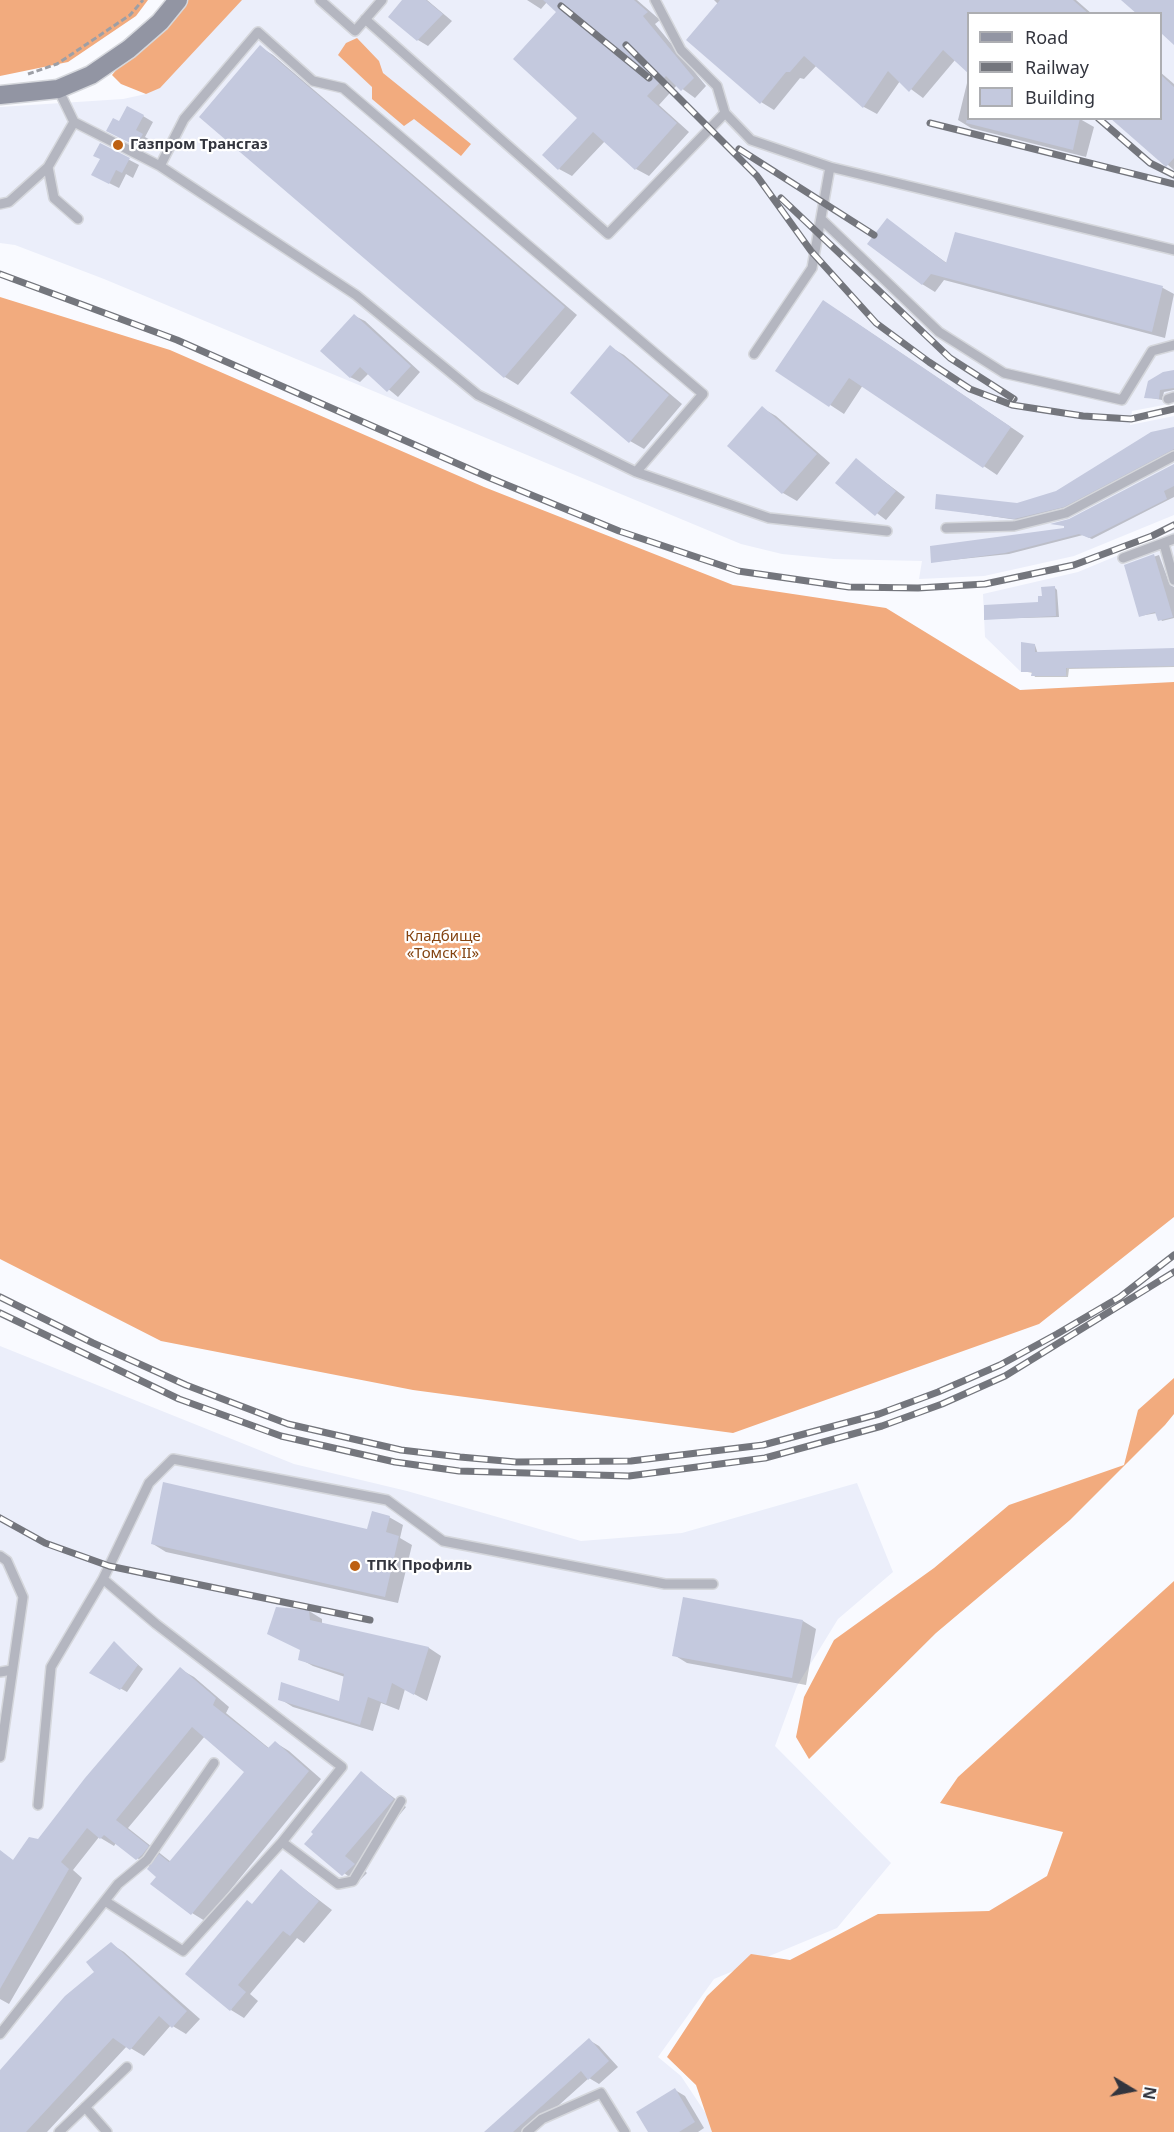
<!DOCTYPE html>
<html>
<head>
<meta charset="utf-8">
<style>
	body { margin:0 }
	#map { position:relative; width:1174px; height:2132px; overflow:hidden; background:#f9faff; font-family:"Noto Sans",sans-serif }
	canvas { display:block }
	.legend { position:absolute; left:967px; top:12px; width:195px; height:108px; box-sizing:border-box; background:#fff; border:2px solid #adaeb2; margin:0; padding:8px 10px; list-style:none; font-size:18px; color:#33353e }
	.legend li { display:flex; align-items:center; gap:12px; height:30px }
	.legend b { width:30px; border:2px solid #adaeb2 }
	.north { position:absolute; left:1102px; top:2060px; width:60px; height:60px; -webkit-text-stroke:4px #fff; paint-order:stroke; rotate:100deg; font-size:16px; font-weight:700; line-height:24px; text-align:center; color:#33353e }
	.north::after { content:''; display:block; margin:auto; width:21px; height:27px; background:#33353e; clip-path:polygon(50% 0,100% 100%,50% 72%,0 100%) }
</style>
</head>
<body>
<div id="map">
<canvas width="1174" height="2132"></canvas>
<ul class="legend">
<li><b style="height:8px;background:#9295a3"></b>Road</li>
<li><b style="height:8px;background:#74767d"></b>Railway</li>
<li><b style="height:16px;background:#c4c9de"></b>Building</li>
</ul>
<div class="north">N</div>
</div>
<script>
const context = document.querySelector('canvas').getContext('2d');
context.lineJoin = 'round';
function paint(path, color) { context.fillStyle = color; context.fill(path, 'evenodd'); }
const poly = rows => new Path2D(rows.map(r => 'M' + r).join(''));
function trace(path, color, width, dash) { context.strokeStyle = color; context.lineWidth = width; context.lineCap = dash ? 'butt' : 'round'; context.setLineDash(dash || []); context.stroke(path); }
function write(font, color, halo, rows, align = 'center') {
  context.font = font + ' "Noto Sans",sans-serif'; context.lineWidth = 4.5; context.setLineDash([]); context.textBaseline = 'middle'; context.strokeStyle = halo; context.fillStyle = color; for (const [text, x, y, turn = 0] of rows) {
    context.save(); context.translate(x, y); context.rotate((+turn || 0) * Math.PI / 180); context.textAlign = isNaN(turn) ? turn : align; if (halo) context.strokeText(text, 0, 0); context.fillText(text, 0, 0); context.restore();
  }
}
paint(poly([
	[226,0,1174,0,1174,403,1132,411,1130,425,1174,416,1174,515,1074,556,984,576,919,579,922,561,834,559,782,554,741,544,104,279,15,245,0,243,0,107,123,99,146,94],
	[968,14,1160,14,1160,118,968,118],
	[1174,532,1174,666,1067,668,1066,676,1031,676,1032,672,1021,672,985,637,983,594,1078,572],
	[0,1346,294,1464,407,1491,581,1541,682,1533,857,1483,893,1572,838,1619,797,1686,775,1746,891,1863,837,1928,714,1979,658,2057,681,2076,718,2132,0,2132]
]), '#ebeefa');
paint(poly([
	[0,0,148,0,136,16,68,62,0,76],
	[176,0,242,0,160,88,146,94,121,84,112,75],
	[357,38,379,61,383,73,471,144,461,156,414,119,404,126,372,99,372,87,338,55,346,43],
	[0,297,170,350,484,487,733,585,886,608,1020,690,1174,682,1174,1217,1039,1324,733,1433,413,1390,161,1341,0,1259],
	[1174,1378,1174,1414,1165,1425,1070,1520,936,1633,809,1759,796,1737,804,1697,834,1640,934,1568,1009,1505,1124,1465,1138,1410],
	[1174,1581,1174,2132,712,2132,696,2085,667,2057,707,1996,751,1954,790,1960,878,1914,989,1911,1047,1876,1063,1832,940,1803,958,1777]
]), '#f2ab7e');
paint(poly([
	[404,0,427,0,452,21,428,46,418,40],
	[527,0,637,0,660,20,655,24,706,86,695,98,677,85,659,105,689,132,649,176,636,169,605,141,572,176,559,169,579,118,558,12,547,2,541,9],
	[714,0,1076,0,1092,14,968,14,955,60,923,98,900,81,877,114,864,107,817,65,804,79,800,78,774,110,761,102,718,4],
	[260,47,273,55,577,315,518,385,505,377,201,117],
	[1160,72,1174,84,1174,170,1112,118,1160,118],
	[968,79,968,118,1080,119,1094,127,1086,157,971,128,958,120],
	[143,116,153,122,145,137,152,141,147,151,118,136,120,123],
	[101,145,139,165,133,178,126,174,119,188,103,180],
	[887,220,948,264,956,234,1163,288,1174,294,1165,338,944,280,935,292,922,284],
	[837,310,1024,436,997,475,863,385,844,414,777,370],
	[355,316,365,321,420,372,398,397,369,373,360,382,350,377],
	[610,347,624,355,682,404,644,449,630,441],
	[1174,372,1174,390,1164,392,1162,400,1146,397],
	[762,408,776,416,830,463,797,501,783,493,729,446],
	[1174,429,1174,451,1067,507,1017,520,937,508,1018,504,1056,493],
	[856,460,905,497,886,520,837,483],
	[1174,465,1174,497,1092,539,1083,535,1009,554,933,562,1066,530,1070,520],
	[1159,555,1170,585,1174,587,1174,618,1162,621,1157,613,1140,616,1126,566],
	[1055,588,1057,590,1059,617,986,619,1039,604],
	[1035,645,1038,654,1174,650,1174,667,1069,669,1068,677,1035,677,1033,673,1022,671],
	[389,1517,403,1525,400,1538,412,1545,398,1603,166,1552,153,1544,368,1530],
	[309,1611,322,1619,322,1624,429,1648,441,1656,427,1701,405,1689,399,1710,381,1703,373,1731,293,1707,280,1699,340,1703,345,1677,313,1666,300,1659],
	[803,1621,816,1629,806,1685,687,1663,674,1655],
	[114,1643,143,1669,127,1692,91,1672],
	[180,1669,194,1677,229,1707,226,1713,270,1749,276,1743,289,1751,321,1779,205,1921,192,1913,150,1867,116,1843,114,1846,99,1837,73,1870,82,1878,9,2004,0,1999,0,1856,2,1853,14,1861,39,1841],
	[205,1736,246,1772,171,1862,128,1828],
	[361,1773,406,1807,358,1865,367,1873,357,1883,307,1844],
	[281,1871,332,1910,304,1943,297,1938,250,1994,258,2001,244,2018,231,2010,253,1905],
	[111,1944,124,1952,200,2019,186,2034,171,2025,144,2056,127,2046,47,2132,0,2132,0,2073,96,1972],
	[589,2040,599,2046,618,2067,599,2084,589,2078,529,2132,491,2132],
	[675,2090,685,2096,704,2128,698,2132,649,2132]
]), '#0003');
paint(poly([
	[402,0,426,0,443,14,417,41,388,17],
	[543,0,634,0,648,12,643,16,694,78,681,91,666,76,647,96,677,123,635,170,593,132,558,170,542,155,577,118,513,59,556,12],
	[720,0,1073,0,1089,14,969,14,969,74,943,50,909,92,888,71,863,108,804,56,790,72,786,72,760,104,686,40],
	[1121,0,1174,0,1174,45,1161,33,1161,14,1137,14],
	[260,45,565,307,504,378,199,117],
	[1161,75,1174,87,1174,158,1166,167,1110,118,1161,118],
	[127,106,144,115,136,130,143,134,136,146,106,131,113,118,119,121],
	[967,118,1080,118,1073,150,966,123],
	[100,143,130,158,122,173,116,170,109,184,91,175,100,159,93,156],
	[887,218,946,263,955,232,1163,286,1152,332,931,274,922,285,867,244],
	[823,300,1011,427,983,468,849,378,829,407,775,371],
	[354,314,411,366,387,392,360,367,350,378,320,351],
	[610,345,669,395,629,443,570,393],
	[1174,370,1174,388,1160,390,1159,399,1144,398,1148,381,1163,372],
	[762,406,817,454,782,494,727,446],
	[1174,427,1174,449,1064,507,1014,519,935,509,936,494,1017,503,1056,491,1151,432],
	[856,458,896,491,875,516,835,483],
	[1174,464,1174,486,1164,491,1167,499,1089,538,1079,534,1005,553,931,563,930,546,1064,528,1064,526,1050,524,1069,519],
	[1154,554,1173,617,1158,621,1155,612,1139,617,1124,565],
	[1055,586,1056,616,984,620,984,605,1038,602,1038,596,1042,596,1041,587],
	[1021,642,1035,644,1035,652,1174,648,1174,666,1066,668,1066,676,1031,676,1032,672,1021,672],
	[163,1482,367,1529,372,1511,390,1516,386,1532,399,1536,385,1597,151,1544],
	[683,1597,803,1620,792,1678,672,1656],
	[276,1607,309,1610,310,1620,429,1647,414,1695,392,1683,386,1704,368,1697,360,1725,278,1700,281,1682,339,1701,344,1674,298,1660,300,1650,267,1634],
	[114,1641,138,1665,120,1690,89,1673],
	[180,1667,216,1698,213,1705,268,1748,275,1741,309,1771,191,1915,150,1884,156,1877,147,1869,159,1854,169,1862,244,1772,192,1727,116,1820,149,1846,142,1855,136,1860,104,1835,100,1839,87,1828,61,1862,69,1869,0,1989,0,1850,13,1860,29,1837,38,1839,85,1778],
	[361,1771,394,1799,345,1856,355,1864,342,1876,304,1844,313,1834,311,1832],
	[281,1869,319,1901,290,1936,283,1931,238,1985,246,1992,230,2011,185,1974,247,1900,252,1904],
	[111,1942,187,2011,172,2028,159,2016,130,2050,113,2038,26,2132,0,2132,0,2070,65,1996,94,1972,86,1962],
	[589,2038,609,2061,588,2080,581,2071,513,2132,484,2132],
	[675,2088,695,2122,679,2132,648,2132,636,2112]
]), '#c4c9de');
const lane = poly([
	[320,0,355,31,382,0],
	[655,0,681,50,717,86,725,113,751,140,830,167,812,268,754,354],
	[365,19,608,234,725,113],
	[58,89,74,122,160,166,356,295,478,395,636,472,769,518,887,531],
	[160,166,184,119,258,32,313,81,343,88,703,394,636,472],
	[48,167,54,198,78,219],
	[830,167,1174,250],
	[0,204,9,202,48,167,74,122],
	[821,219,939,332,1004,373,1122,400,1152,351,1174,345],
	[1168,399,1174,397],
	[946,528,1014,526,1066,513,1174,456],
	[1164,544,1174,580],
	[1123,558,1174,539],
	[0,1556,7,1561,23,1597,0,1757],
	[103,1579,156,1624,342,1767,282,1842,183,1951,105,1901],
	[0,1672,12,1670],
	[38,1805,51,1667,103,1579,149,1483,173,1459,387,1500,443,1541,665,1584,713,1584],
	[282,1842,338,1884,353,1881,401,1801],
	[0,2034,118,1884,147,1860,214,1763],
	[85,2107,107,2132],
	[59,2132,127,2067],
	[527,2132,542,2119,601,2093,625,2132]
]);
const secondary = poly([
	[0,95,58,89,91,75,129,49,160,22,178,0]
]);
trace(lane, '#d5d7dc', 12);
trace(secondary, '#d5d7dc', 21);
trace(poly([
	[28,74,57,64,130,15,143,0]
]), '#9d9fa6', 3, [6, 3]);
trace(lane, '#b4b6c0', 9);
trace(secondary, '#9295a3', 18);
const rail = poly([
	[561,6,649,78],
	[626,45,757,176,811,251,876,323,929,362,970,389,1012,405,1083,416,1131,419,1174,409],
	[1098,118,1150,163,1174,175],
	[930,123,1174,184],
	[739,149,874,235],
	[781,198,950,358,1014,399],
	[0,274,177,340,490,478,619,531,738,571,849,587,918,588,985,584,1074,565,1152,536,1174,525],
	[0,1297,93,1343,186,1385,288,1424,401,1450,460,1457,516,1462,631,1461,763,1445,879,1414,938,1392,1000,1365,1057,1334,1120,1297,1174,1255],
	[0,1313,179,1399,281,1436,395,1462,459,1471,629,1476,765,1458,882,1426,942,1404,1005,1376,1174,1272],
	[0,1518,45,1543,109,1566,370,1620]
]);
trace(rail, '#74767d', 7);
trace(rail, '#fff', 4.5, [14]);
for (const [x, y, r, color] of [
	[118,145,6,"#bd6012"],
	[355,1566,6,"#bd6012"]
]) { const dot = new Path2D(); dot.arc(x, y, r, 0, 2 * Math.PI); context.fillStyle = color; context.fill(dot); trace(dot, '#fff', 2); }
write('bold 15px', '#33353e', '#fff', [
	["Газпром Трансгаз",130,145],
	["ТПК Профиль",367,1566]
], 'left');
write('15px', '#844412', '#fff', [
	["Кладбище",443,937],
	["«Томск II»",443,954]
]);
</script>
</body>
</html>
